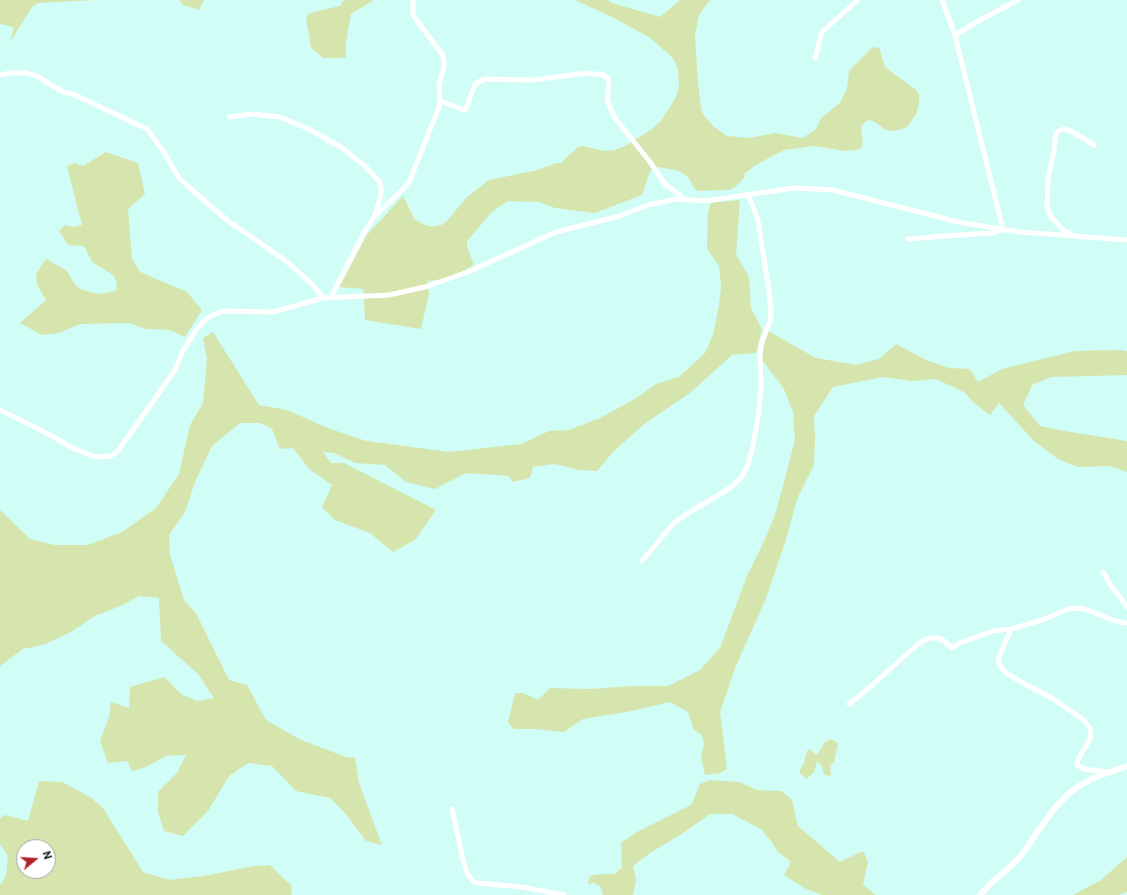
<!DOCTYPE html>
<html>
<head>
<meta charset="utf-8">
<style>
	body { margin:0 }
	#map { position:relative; width:1127px; height:895px; overflow:hidden; background:#d0fdf5; font-family:Roboto,sans-serif }
	canvas { display:block }
	.north { position:absolute; left:16px; top:839px; width:40px; height:40px; box-sizing:border-box; background:#fff; border:1px solid #9fa6a5; border-radius:50%; rotate:72deg; font-size:11px; font-weight:700; line-height:16px; text-align:center; color:#0f201d }
	.north::after { content:''; display:block; margin:auto; width:14px; height:18px; background:#b22029; clip-path:polygon(50% 0,100% 100%,50% 72%,0 100%) }
</style>
</head>
<body>
<div id="map">
<canvas width="1127" height="895"></canvas>
<div class="north">N</div>
</div>
<script>
const context = document.querySelector('canvas').getContext('2d');
context.lineJoin = 'round';
function paint(path, color) { context.fillStyle = color; context.fill(path, 'evenodd'); }
const poly = rows => new Path2D(rows.map(r => 'M' + r).join(''));
function trace(path, color, width, dash) { context.strokeStyle = color; context.lineWidth = width; context.lineCap = dash ? 'butt' : 'round'; context.setLineDash(dash || []); context.stroke(path); }
paint(poly([
	[0,0,96,0,38,3,32,7,10,42,14,27,0,24],
	[179,0,204,0,199,10,183,5],
	[344,0,374,0,351,14,346,42,346,58,324,58,311,48,306,17,310,13,340,6],
	[575,0,608,0,612,3,660,17,680,0,710,0,699,15,695,35,698,83,701,109,703,114,713,126,727,136,749,138,775,133,803,138,807,135,816,129,821,118,840,103,847,88,849,71,873,47,879,48,885,67,916,90,919,94,919,104,916,114,907,127,902,129,892,131,886,130,873,121,868,120,864,123,861,127,863,143,861,148,856,150,845,151,814,146,784,150,756,165,744,174,745,177,734,188,729,190,698,191,694,188,688,177,679,171,659,167,650,171,642,195,595,213,555,208,539,202,508,201,492,212,467,241,467,246,474,265,448,279,427,281,429,294,421,329,365,320,363,289,339,287,367,235,403,196,415,220,430,227,441,225,446,222,467,197,489,180,538,170,556,163,561,163,578,147,583,146,604,151,615,150,625,146,652,129,661,121,676,97,679,86,678,69,673,58,649,37,614,18],
	[106,152,138,163,145,194,128,209,132,259,140,272,187,292,202,310,185,337,170,330,145,329,129,323,80,324,59,333,42,335,20,323,46,300,37,285,36,274,46,259,67,271,76,286,83,290,98,294,116,291,117,283,113,275,92,262,84,246,68,245,59,231,65,225,74,227,82,225,67,166,75,163,83,166],
	[740,200,736,254,749,277,751,308,762,329,756,353,732,355,691,392,643,425,613,452,597,471,579,470,555,464,533,467,530,478,512,482,509,476,466,473,435,489,406,482,385,465,355,463,334,453,323,452,331,463,344,463,436,510,415,540,393,552,370,533,335,520,322,507,332,485,309,469,293,448,280,449,272,429,260,423,240,423,212,446,195,482,185,512,169,535,170,555,184,600,197,615,229,680,247,685,266,720,299,739,346,757,355,758,359,783,382,845,366,841,345,813,330,798,296,791,272,766,248,763,229,776,208,811,183,836,164,831,158,812,158,792,177,773,186,755,166,756,146,767,132,771,127,761,108,763,100,741,109,717,111,702,129,708,130,687,164,677,181,694,197,701,214,698,198,674,161,641,159,598,139,596,123,605,95,616,71,632,43,645,23,649,0,666,0,510,30,539,55,545,88,545,122,532,156,508,179,474,190,425,203,403,207,359,203,338,213,332,259,405,287,410,328,428,366,441,449,452,521,444,549,431,569,430,600,418,633,400,656,384,679,377,705,353,713,335,719,305,721,287,719,266,707,249,708,212,711,203],
	[768,331,816,358,856,365,879,359,896,344,926,360,949,368,970,369,978,382,1002,369,1075,351,1120,350,1127,351,1127,375,1051,377,1032,385,1023,405,1040,426,1070,432,1127,441,1127,472,1109,466,1078,467,1058,459,1034,441,999,403,990,415,974,403,964,392,936,379,913,381,883,377,833,387,814,416,815,438,814,465,797,499,786,540,765,601,735,668,720,712,727,769,720,773,705,775,701,756,704,743,701,734,694,730,688,712,670,702,627,712,583,719,564,732,533,729,514,729,508,722,515,693,523,693,538,700,550,688,591,689,632,686,668,686,700,670,720,648,747,576,766,537,776,512,795,440,793,412,784,389,762,360,764,342],
	[831,739,838,743,834,762,830,766,831,776,824,775,822,766,817,761,814,772,806,779,799,772,804,763,807,751,810,749,815,754,818,754,825,742],
	[710,780,739,782,757,790,782,791,792,800,798,826,840,862,863,851,868,861,863,885,876,895,822,895,806,889,784,875,791,862,778,852,771,841,761,829,732,814,710,814,680,835,650,853,633,866,636,880,633,895,603,895,601,887,594,883,588,884,590,876,601,874,614,874,622,868,621,843,635,833,691,805,700,784],
	[39,781,62,782,90,797,103,808,143,872,169,880,204,876,254,866,270,865,285,880,291,884,292,895,0,895,0,885,6,876,8,856,0,844,0,818,5,815,28,821],
	[24,847,48,847,48,871,24,871],
	[1127,857,1127,892,1118,895,1073,895,1101,880]
]), '#d6e5ad');
trace(poly([
	[955,35,982,19,1018,0],
	[815,58,822,32,858,0],
	[0,75,11,73,25,73,37,76,63,92,73,94,147,129,164,152,179,178,191,189,227,220,286,261,314,286,323,298],
	[440,101,464,110,466,109,475,84,484,79,533,80,587,73,604,75,609,80,607,100,615,118,650,162,665,184,680,195,683,199],
	[229,117,252,114,280,117,311,130,342,148,365,166,379,181,381,187,381,195,375,215],
	[1071,234,1064,231,1057,223,1051,217,1047,207,1048,180,1054,150,1056,135,1058,131,1064,129,1071,131,1094,145],
	[908,239,944,236,991,233,1003,230,955,35,942,0],
	[331,297,365,231,374,217,404,188,410,180,439,107,440,101,439,85,444,67,444,60,442,54,415,18,413,13,413,0],
	[0,410,39,429,73,448,92,456,102,457,111,456,118,451,175,370,183,351,196,330,206,319,215,314,224,311,273,312,323,298,389,295,425,287,468,272,556,232,620,216,648,205,677,199,705,201,794,188,833,190,958,222,994,228,1020,232,1127,240],
	[642,561,673,524,685,515,730,488,741,478,748,465,752,450,758,418,761,388,760,353,762,342,770,321,771,310,769,291,758,220,748,194],
	[1103,572,1110,584,1127,607],
	[1011,629,999,657,998,662,1001,667,1006,673,1023,683,1052,698,1085,721,1090,729,1091,737,1078,760,1077,765,1084,769,1109,772],
	[849,704,869,688,917,645,924,640,931,638,938,638,944,641,952,648,960,643,993,631,1011,629,1042,620,1069,609,1076,608,1085,609,1115,621,1127,623],
	[452,809,464,863,468,875,474,882,478,883,522,887,564,895]
]), '#fff', 5);
trace(poly([
	[980,895,992,882,1012,865,1020,857,1053,810,1069,793,1079,786,1093,778,1127,766]
]), '#fff', 6);
</script>
</body>
</html>
